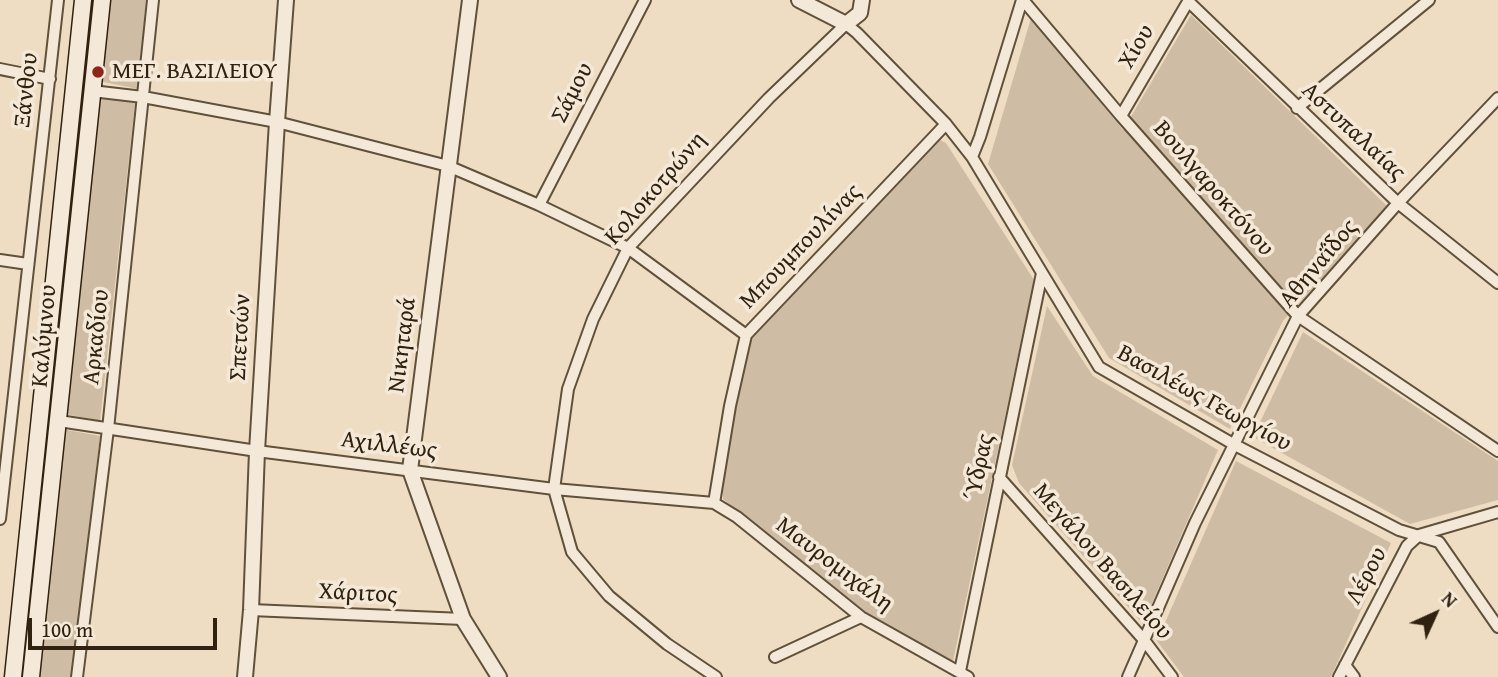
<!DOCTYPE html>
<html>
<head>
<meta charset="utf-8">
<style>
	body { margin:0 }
	#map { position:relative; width:1498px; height:677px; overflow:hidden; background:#eeddc3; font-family:"Gentium Book Plus",serif }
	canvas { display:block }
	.north { position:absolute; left:1400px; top:579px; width:70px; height:70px; -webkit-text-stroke:5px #f4e9d8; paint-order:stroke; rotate:45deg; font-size:19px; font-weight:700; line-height:28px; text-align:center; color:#30220e }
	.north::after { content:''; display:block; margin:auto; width:24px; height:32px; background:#30220e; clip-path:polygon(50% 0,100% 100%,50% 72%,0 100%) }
	.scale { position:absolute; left:28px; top:618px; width:189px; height:32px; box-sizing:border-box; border:4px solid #30220e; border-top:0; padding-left:9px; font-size:21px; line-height:24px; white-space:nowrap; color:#30220e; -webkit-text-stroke:5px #f4e9d8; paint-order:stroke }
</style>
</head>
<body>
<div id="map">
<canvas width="1498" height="677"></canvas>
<div class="north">N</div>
<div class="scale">100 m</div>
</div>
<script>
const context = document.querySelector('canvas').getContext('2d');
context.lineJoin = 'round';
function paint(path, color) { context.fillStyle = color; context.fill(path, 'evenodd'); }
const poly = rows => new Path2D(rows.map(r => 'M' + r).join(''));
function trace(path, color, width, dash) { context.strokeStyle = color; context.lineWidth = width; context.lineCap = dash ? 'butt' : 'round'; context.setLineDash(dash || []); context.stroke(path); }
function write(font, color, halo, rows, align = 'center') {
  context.font = font + ' "Gentium Book Plus",serif'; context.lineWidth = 7; context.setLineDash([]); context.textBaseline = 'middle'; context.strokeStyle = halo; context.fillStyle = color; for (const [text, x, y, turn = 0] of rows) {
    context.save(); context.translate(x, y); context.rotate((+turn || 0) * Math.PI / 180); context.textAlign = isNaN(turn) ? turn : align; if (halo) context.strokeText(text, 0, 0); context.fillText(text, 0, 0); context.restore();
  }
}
paint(poly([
	[108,0,146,0,138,89,99,81],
	[1191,15,1387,206,1283,321,1230,429,1109,358,988,164,1031,18,1123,130],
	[97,96,135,103,100,421,65,414],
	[940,140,946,143,1034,280,953,661,864,614,723,499,721,480,751,338],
	[1047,306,1093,376,1218,450,1143,624,1019,483,1012,465],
	[1303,332,1498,461,1498,500,1410,524,1253,437],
	[62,429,100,436,72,677,38,677],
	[1236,461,1391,543,1331,677,1184,677,1157,641]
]), '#cebda4');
const minor = poly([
	[1023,0,1121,116,1298,316,1498,451],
	[1189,2,1398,203,1498,283],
	[0,69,50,79],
	[92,91,143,97,277,122,448,166,539,205,628,248,746,335],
	[1297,108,1429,0],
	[1121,116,1189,0],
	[972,157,980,137,1022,0],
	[539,205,645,0],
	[0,260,28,264],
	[59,421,257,451,554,489,714,503,737,517,861,617,968,677],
	[999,477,1144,640,1172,677],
	[714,503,730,406,746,335,946,124],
	[0,519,58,0],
	[251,610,463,619],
	[775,657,861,617],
	[1345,665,1354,677],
	[960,671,1042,273],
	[77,677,108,429,153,0],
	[716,677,667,644,609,596,572,552,554,489,568,389,593,319,628,248,769,98,846,24,857,33,946,124,972,157,1099,367,1235,445,1399,530,1439,542,1498,627],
	[1128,677,1195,523,1298,316,1398,203,1498,98],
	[1339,677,1407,546,1419,535,1498,512]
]);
const tertiary = poly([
	[470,0,410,470,463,619,499,677],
	[799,0,846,24,860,13,862,0],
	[245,677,251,610,257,451,277,122,286,0]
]);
const secondary = poly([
	[13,677,83,0],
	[31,677,102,0]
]);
trace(minor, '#60513b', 14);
trace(tertiary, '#60513b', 18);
trace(secondary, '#30220e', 19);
trace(minor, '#f4e9d8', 10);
trace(tertiary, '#f4e9d8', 14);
trace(secondary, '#f4e9d8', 16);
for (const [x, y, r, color] of [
	[98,72,7,"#8f2418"]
]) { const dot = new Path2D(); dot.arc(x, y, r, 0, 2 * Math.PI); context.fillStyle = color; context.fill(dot); trace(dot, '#f4e9d8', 2.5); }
write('24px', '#30220e', '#f4e9d8', [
	["Χίου",1137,47,-59],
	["Ξάνθου",27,90,-84],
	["Σάμου",573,93,-63],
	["Αστυπαλαίας",1353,132,43],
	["Κολοκοτρώνη",656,189,-49],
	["Βουλγαροκτόνου",1213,189,49],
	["Μπουμπουλίνας",801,247,-46],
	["Αθηναΐδος",1319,264,-50],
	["Καλύμνου",45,336,-85],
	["Αρκαδίου",97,337,-84],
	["Σπετσών",241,337,-87],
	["Νικηταρά",403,345,-83],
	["Βασιλέως Γεωργίου",1204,399,29],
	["Αχιλλέως",389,446,7],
	["Ύδρας",980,467,-78],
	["Μεγάλου Βασιλείου",1102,562,49],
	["Μαυρομιχάλη",834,565,37],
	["Λέρου",1367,576,-62],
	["Χάριτος",358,594,3]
]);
write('24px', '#30220e', '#f4e9d8', [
	["ΜΕΓ. ΒΑΣΙΛΕΙΟΥ",112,72]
], 'left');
</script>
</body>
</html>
